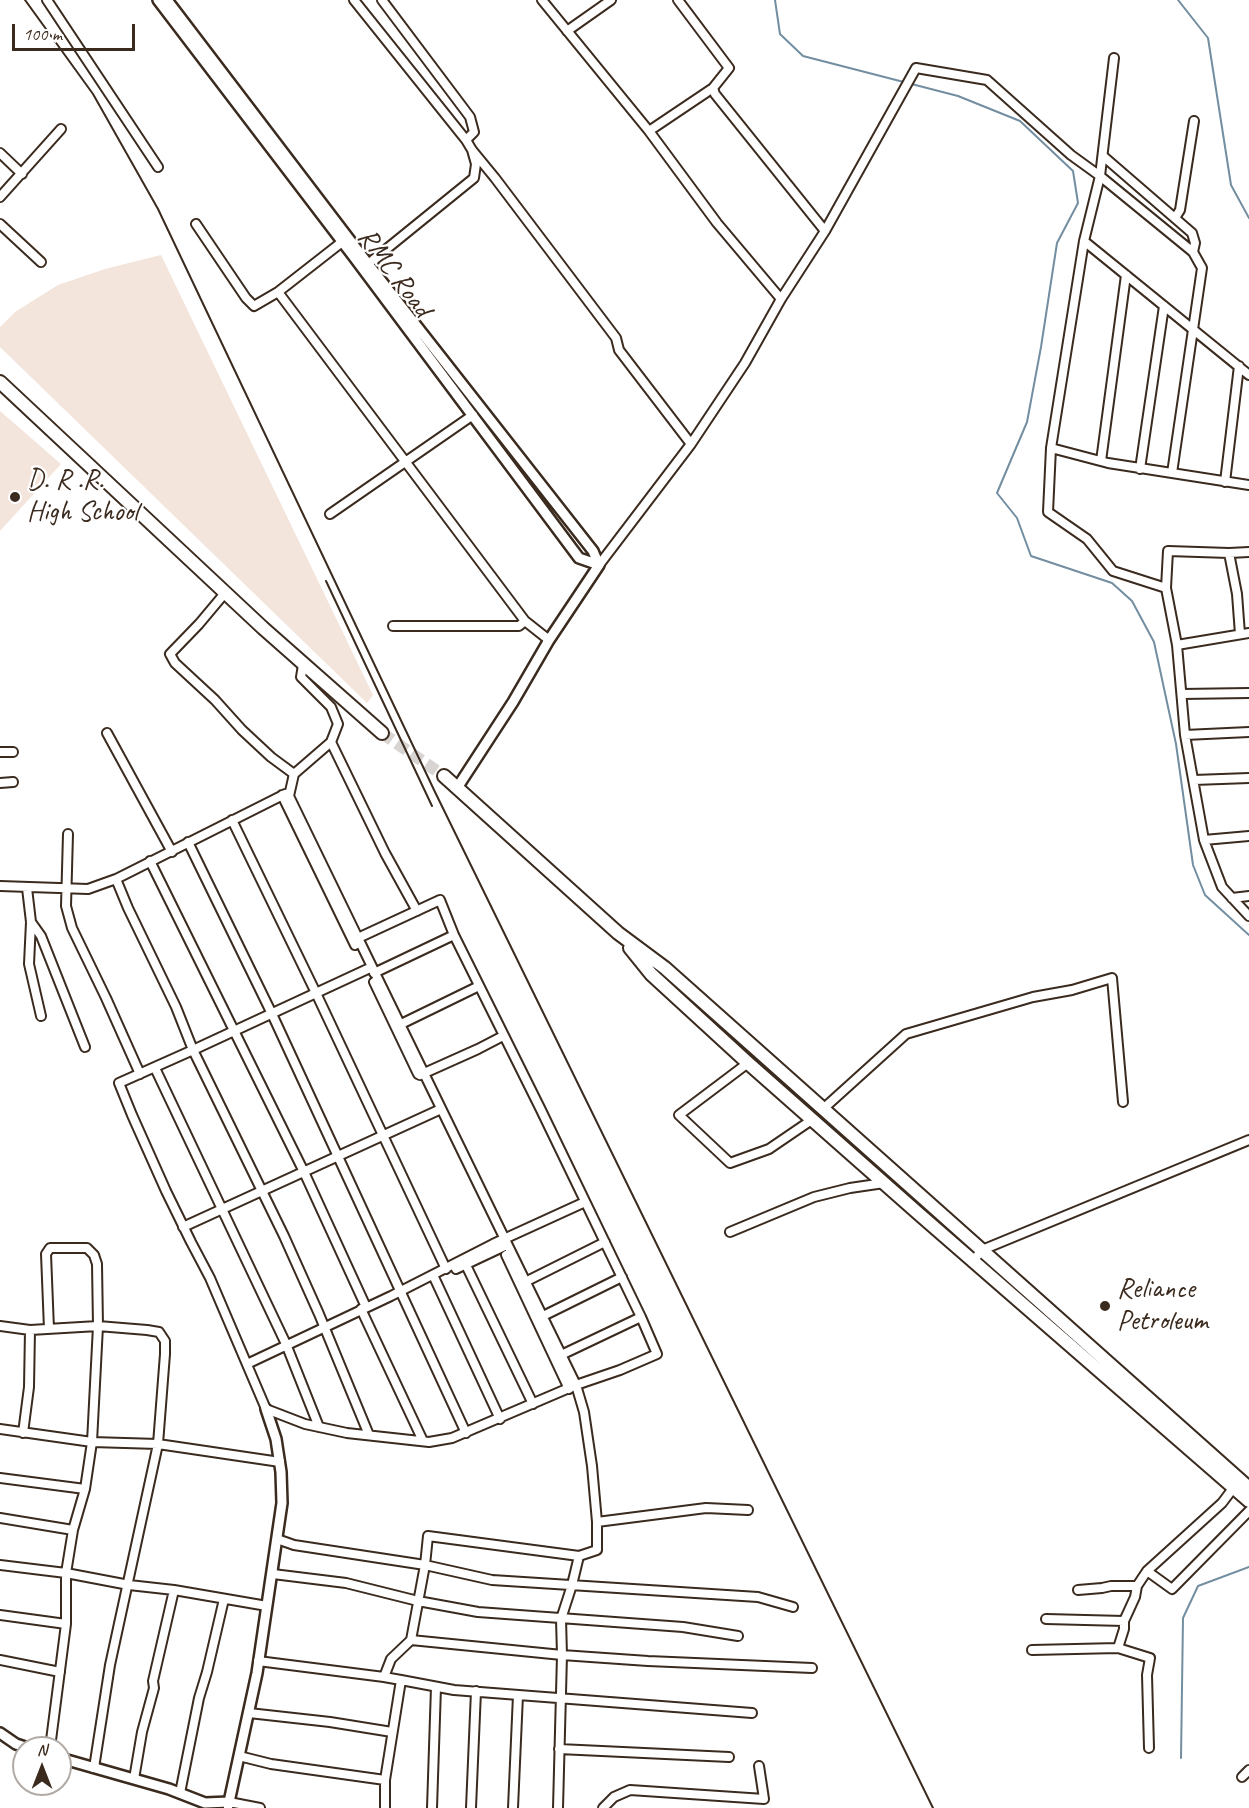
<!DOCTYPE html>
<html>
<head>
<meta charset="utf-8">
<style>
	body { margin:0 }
	#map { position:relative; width:1249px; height:1808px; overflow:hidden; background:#fff; font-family:Caveat,sans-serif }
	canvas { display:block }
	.north { position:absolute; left:12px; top:1736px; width:60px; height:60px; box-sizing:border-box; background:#fff; border:2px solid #b1aaa5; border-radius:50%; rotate:0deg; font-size:16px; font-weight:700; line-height:24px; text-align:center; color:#3b2a1e }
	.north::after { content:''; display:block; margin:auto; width:21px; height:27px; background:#3b2a1e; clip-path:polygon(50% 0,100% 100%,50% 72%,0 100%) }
	.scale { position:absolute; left:12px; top:24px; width:123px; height:27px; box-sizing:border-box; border:3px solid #3b2a1e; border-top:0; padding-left:8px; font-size:18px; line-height:21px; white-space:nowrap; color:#3b2a1e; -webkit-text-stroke:4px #fff; paint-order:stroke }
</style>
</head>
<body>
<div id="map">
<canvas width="1249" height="1808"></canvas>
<div class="north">N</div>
<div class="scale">100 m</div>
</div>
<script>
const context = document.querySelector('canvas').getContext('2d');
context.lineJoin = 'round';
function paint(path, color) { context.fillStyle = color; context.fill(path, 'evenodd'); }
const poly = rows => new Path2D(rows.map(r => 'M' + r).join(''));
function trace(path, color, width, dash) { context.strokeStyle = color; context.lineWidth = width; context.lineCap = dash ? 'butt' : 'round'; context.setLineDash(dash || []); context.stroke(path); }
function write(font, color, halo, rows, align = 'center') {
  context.font = font + ' Caveat,sans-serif'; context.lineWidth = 4.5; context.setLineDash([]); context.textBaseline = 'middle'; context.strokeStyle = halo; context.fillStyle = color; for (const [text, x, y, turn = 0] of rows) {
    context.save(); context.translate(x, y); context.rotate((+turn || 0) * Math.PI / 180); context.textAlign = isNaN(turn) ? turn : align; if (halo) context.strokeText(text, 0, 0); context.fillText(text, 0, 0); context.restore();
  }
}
paint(poly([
	[161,255,373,695,367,703,0,347,0,327,15,312,58,285,105,269],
	[0,411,61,464,0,531]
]), '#f3e4dc');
trace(poly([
	[775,0,780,34,803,56,958,96,1020,121,1073,171,1078,203,1057,243,1041,347,1027,422,997,493,1017,518,1031,556,1112,583,1132,601,1154,642,1176,744,1193,865,1205,895,1249,935],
	[1178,0,1208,38,1231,185,1249,218],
	[1181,1758,1183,1618,1198,1586,1249,1567]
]), '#728ea0', 2);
trace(poly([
	[382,733,444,776]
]), '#d8d4d2', 12, [12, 6]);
const minor = poly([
	[47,0,158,167],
	[354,0,466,140,472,150,476,164,474,178,368,264],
	[382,0,470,117,474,132,466,140],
	[542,0,649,131,717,223,781,299],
	[567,31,611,0],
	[1114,58,1100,176,1193,252,1202,268,1172,473],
	[713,88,715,94,825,231],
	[649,131,713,88,729,68,678,0],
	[472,150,495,178,616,338,619,350,691,444],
	[0,153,22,174],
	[1103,156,1192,233,1195,243,1193,252],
	[0,197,61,129],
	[1175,218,1180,210,1194,121],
	[0,224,41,262],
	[196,224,246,298,254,306,278,292,342,242],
	[1084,241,1249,375],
	[278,292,525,621,549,640],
	[1101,461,1126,275],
	[1140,469,1164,306],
	[1225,482,1239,366],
	[330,514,473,415],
	[1249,552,1229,553,1168,551,1166,588,1177,645,1185,735,1204,840,1222,887,1249,916],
	[1229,553,1237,594,1240,634],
	[599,565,691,444,745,363,781,299,825,231,916,68,987,80,1071,155,1100,176,1084,241,1051,448],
	[1166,588,1113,571,1087,539,1048,512,1051,448,1108,463,1249,485],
	[225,593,199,624,170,654,175,663,215,700,242,730,271,757,294,774,293,778],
	[393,626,519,626,525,621],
	[1177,645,1249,633],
	[303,665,301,677,331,707,338,724,331,742,294,774,289,796,358,938,440,900,454,935,541,1110,641,1317,657,1354,620,1370,576,1385,452,1438,429,1442,347,1433,305,1424,266,1409,210,1278,191,1242,166,1191,132,1115,119,1083,193,1050,372,967],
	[1182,694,1249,693],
	[107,733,172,852],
	[1185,735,1249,732],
	[331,742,385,853,417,911],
	[0,752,13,752],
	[1194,780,1249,778],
	[0,783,13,782],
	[282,795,355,945],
	[232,820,316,993,446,1269],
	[68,834,66,906,72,928,106,998,140,1074],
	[1204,840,1249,836],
	[188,842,272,1014,466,1433],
	[150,861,304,1172,366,1307],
	[116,879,128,908,176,1007,193,1050,284,1236,319,1314,369,1435],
	[0,886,88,889,116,879,285,794],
	[27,888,31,922,29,964,41,1016],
	[1232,898,1249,896],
	[31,922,41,936,85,1047],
	[355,939,358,938,576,1385,584,1412,592,1466,597,1522,597,1550,579,1556,572,1585,561,1619,562,1655,648,1661,812,1668],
	[374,973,454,935],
	[374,982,418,1074],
	[397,1026,479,986],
	[748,1063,679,1115,730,1163,769,1149,813,1119],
	[155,1068,286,1344,319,1427],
	[420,1075,478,1049,503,1036],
	[823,1109,906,1034,1033,997,1072,990,1112,978,1123,1102],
	[183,1227,441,1109],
	[730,1232,814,1197,850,1188,884,1183],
	[506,1255,569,1389],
	[464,1261,533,1404],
	[973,1261,982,1250,1249,1140],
	[456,1269,507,1245],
	[433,1275,500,1419],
	[521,1284,605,1242],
	[361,1309,423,1441],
	[537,1319,622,1277],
	[0,1326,30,1330,98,1326,147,1330,159,1332,165,1341,165,1354,158,1444,110,1665,94,1768],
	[49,1329,46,1254,50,1248,87,1248,94,1255,97,1264,98,1326,92,1442,158,1444,280,1462],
	[559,1356,641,1317],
	[247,1364,391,1296,493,1244,585,1202],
	[0,1429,92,1442,85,1489,73,1530,66,1573,66,1624,50,1748],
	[23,1433,29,1387,30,1330],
	[0,1478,85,1489],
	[0,1518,73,1530],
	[597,1522,706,1508,748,1510],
	[277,1539,294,1545,425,1565,492,1580,758,1597,793,1607],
	[0,1565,66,1573,129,1585,174,1590,267,1606],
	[1147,1571,1172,1589,1249,1511],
	[273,1574,346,1583,418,1601,478,1612,683,1627,738,1636],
	[1078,1590,1102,1588,1111,1586,1137,1586],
	[0,1615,66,1624],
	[1046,1619,1124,1621],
	[411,1640,425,1565,428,1536,579,1556],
	[1118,1648,1124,1629,1124,1621,1135,1597,1137,1586,1147,1571,1222,1503,1234,1487],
	[1032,1650,1118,1648,1150,1658,1147,1675,1149,1748],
	[0,1660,60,1672],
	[258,1661,384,1677,391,1659,411,1640,562,1655,558,1808],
	[384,1677,401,1680,385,1780,385,1808],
	[401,1680,454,1690,752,1713],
	[249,1713,330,1722,392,1732],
	[559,1749,729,1757],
	[239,1756,271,1764,385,1780],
	[1242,1777,1249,1770],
	[134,1779,142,1732,154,1688,153,1681,174,1590],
	[180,1793,199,1698,207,1672,224,1599],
	[228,1808,229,1802,260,1808],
	[432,1808,436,1687],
	[471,1808,476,1691],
	[513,1808,518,1695],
	[603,1808,614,1797,630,1790,764,1799,759,1766]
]);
const tertiary = poly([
	[158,0,354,257,579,558,599,565],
	[167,0,368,264,593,551,599,565],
	[457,788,513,702,549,640,599,565],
	[0,1733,16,1744,28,1748],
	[60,1758,169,1789,205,1803,229,1802,257,1673,282,1503,281,1472,276,1439,266,1409]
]);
const primary = poly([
	[0,382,263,628,382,733],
	[444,776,618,933,665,968,1249,1488],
	[630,948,651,974,748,1063,919,1214,1249,1501]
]);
trace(minor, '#3b2a1e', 12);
trace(tertiary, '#3b2a1e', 14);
trace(primary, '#3b2a1e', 16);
trace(minor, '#fff', 8);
trace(tertiary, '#fff', 9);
trace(primary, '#fff', 12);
trace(poly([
	[25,0,93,94,158,209,435,792,933,1808],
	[326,581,432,806]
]), '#3b2a1e', 2);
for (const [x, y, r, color] of [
	[15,497,6,"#3b2a1e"],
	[1105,1306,6,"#3b2a1e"]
]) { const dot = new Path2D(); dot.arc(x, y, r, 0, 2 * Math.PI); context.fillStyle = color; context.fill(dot); trace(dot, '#fff', 2); }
write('28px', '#3b2a1e', '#fff', [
	["RMC Road",394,273,53]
]);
write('28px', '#3b2a1e', '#fff', [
	["D. R .R.",27,481],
	["High School",27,513],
	["Reliance",1117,1290],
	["Petroleum",1117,1322]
], 'left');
</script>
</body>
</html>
